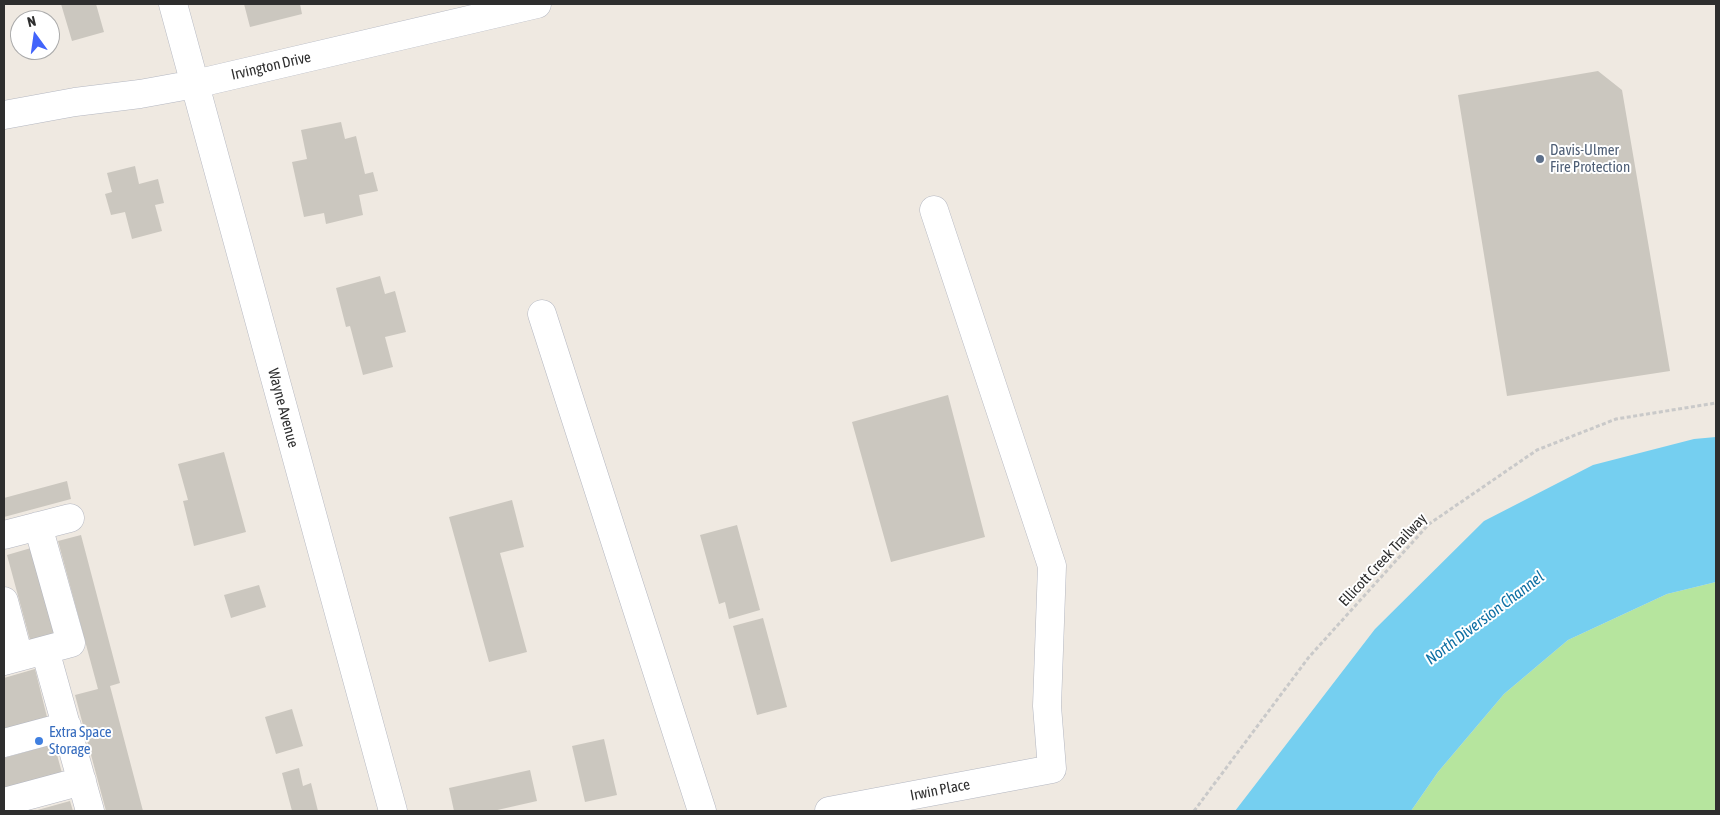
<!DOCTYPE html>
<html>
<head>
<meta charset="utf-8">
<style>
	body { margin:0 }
	#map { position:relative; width:1720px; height:815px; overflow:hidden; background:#efe9e1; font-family:"Asap Condensed",sans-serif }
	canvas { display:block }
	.frame { position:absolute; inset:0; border:5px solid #2e2e2e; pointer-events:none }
	.north { position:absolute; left:10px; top:10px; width:50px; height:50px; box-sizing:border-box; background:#fff; border:1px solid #ababab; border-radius:50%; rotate:346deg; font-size:14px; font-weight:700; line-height:20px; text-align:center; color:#2e2e2e }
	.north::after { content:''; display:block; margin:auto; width:18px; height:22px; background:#4264fb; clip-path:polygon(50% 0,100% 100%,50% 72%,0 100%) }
</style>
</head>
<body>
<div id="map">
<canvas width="1720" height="815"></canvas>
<div class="frame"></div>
<div class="north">N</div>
</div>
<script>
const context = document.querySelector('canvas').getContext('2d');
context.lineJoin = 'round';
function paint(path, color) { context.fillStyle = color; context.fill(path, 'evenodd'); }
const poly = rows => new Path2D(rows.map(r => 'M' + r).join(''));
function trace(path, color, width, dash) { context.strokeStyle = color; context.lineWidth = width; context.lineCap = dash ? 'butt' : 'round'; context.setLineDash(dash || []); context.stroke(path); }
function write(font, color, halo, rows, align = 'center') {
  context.font = font + ' "Asap Condensed",sans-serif'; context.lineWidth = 4; context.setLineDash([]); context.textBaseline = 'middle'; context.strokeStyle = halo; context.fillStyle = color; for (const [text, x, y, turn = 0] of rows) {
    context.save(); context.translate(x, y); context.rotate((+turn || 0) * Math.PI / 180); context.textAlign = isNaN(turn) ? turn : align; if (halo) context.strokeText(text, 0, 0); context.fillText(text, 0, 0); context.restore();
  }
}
paint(poly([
	[1716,582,1716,811,1411,811,1438,772,1504,694,1568,640,1667,594]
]), '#b6e59e');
paint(poly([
	[1716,437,1716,582,1667,594,1568,640,1504,694,1438,772,1411,811,1235,811,1375,629,1484,521,1593,465,1694,439]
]), '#75cff0');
paint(poly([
	[61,4,96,4,104,32,72,41],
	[244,4,300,4,302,14,250,27],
	[1598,71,1622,90,1670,371,1507,396,1458,95],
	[341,122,345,139,356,136,365,174,373,172,378,191,359,195,363,215,326,224,324,213,304,217,292,162,307,159,301,130],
	[135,166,139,184,158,179,164,203,155,205,162,231,132,239,125,212,111,215,105,194,112,192,107,173],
	[380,276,385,294,395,291,406,332,385,337,393,367,363,375,350,326,346,327,336,288],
	[948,395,985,537,891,562,852,422],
	[224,452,246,532,194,546,183,501,188,500,178,464],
	[67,481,71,499,4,517,4,498],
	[512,500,524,547,500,553,527,652,489,662,449,517],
	[737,525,760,610,729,619,725,602,719,604,700,535],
	[81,535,120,683,110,686,143,811,106,811,75,695,98,689,58,541],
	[31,548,54,634,30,640,7,555],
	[259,585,266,607,231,618,224,595],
	[763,618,787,707,757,715,733,626],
	[35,669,47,717,4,729,4,678],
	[292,709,303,746,276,754,265,717],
	[604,739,617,795,585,802,572,746],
	[54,744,62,773,4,788,4,758],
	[299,768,303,786,311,783,318,811,292,811,282,773],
	[530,770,537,801,493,811,454,811,449,788],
	[70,801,73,811,34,811]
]), '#cbc7bf');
const minor = poly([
	[173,4,393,811],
	[4,115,75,102,140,94,195,84,537,4],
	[542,314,702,811],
	[4,535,70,518],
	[4,601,19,657],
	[45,650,90,811],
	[4,661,71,643,38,526],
	[4,743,67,726],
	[4,802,82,781],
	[829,811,1052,769,1047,706,1052,566,934,210]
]);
trace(minor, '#b4b7c1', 29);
trace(poly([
	[1194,811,1309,657,1429,524,1537,450,1616,419,1716,403]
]), '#c9c9c9', 3, [4, 2.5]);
trace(minor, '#fff', 28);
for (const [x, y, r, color] of [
	[1540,159,5,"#5c6f8a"],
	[39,741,5,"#3f7fe0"]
]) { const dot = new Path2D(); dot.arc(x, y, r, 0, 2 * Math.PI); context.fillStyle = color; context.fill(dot); trace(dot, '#fff', 2); }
write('15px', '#2e2e2e', '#fff', [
	["Irvington Drive",271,66,-13],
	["Wayne Avenue",283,408,75],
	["Ellicott Creek Trailway",1383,560,-47],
	["Irwin Place",940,790,-11]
]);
write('15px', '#4e5e75', '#fff', [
	["Davis-Ulmer",1550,150],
	["Fire Protection",1550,167]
], 'left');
write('15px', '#366cbe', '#fff', [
	["Extra Space",49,732],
	["Storage",49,749]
], 'left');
write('italic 16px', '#0d6fa3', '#fff', [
	["North Diversion Channel",1485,618,-37]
]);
</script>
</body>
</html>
